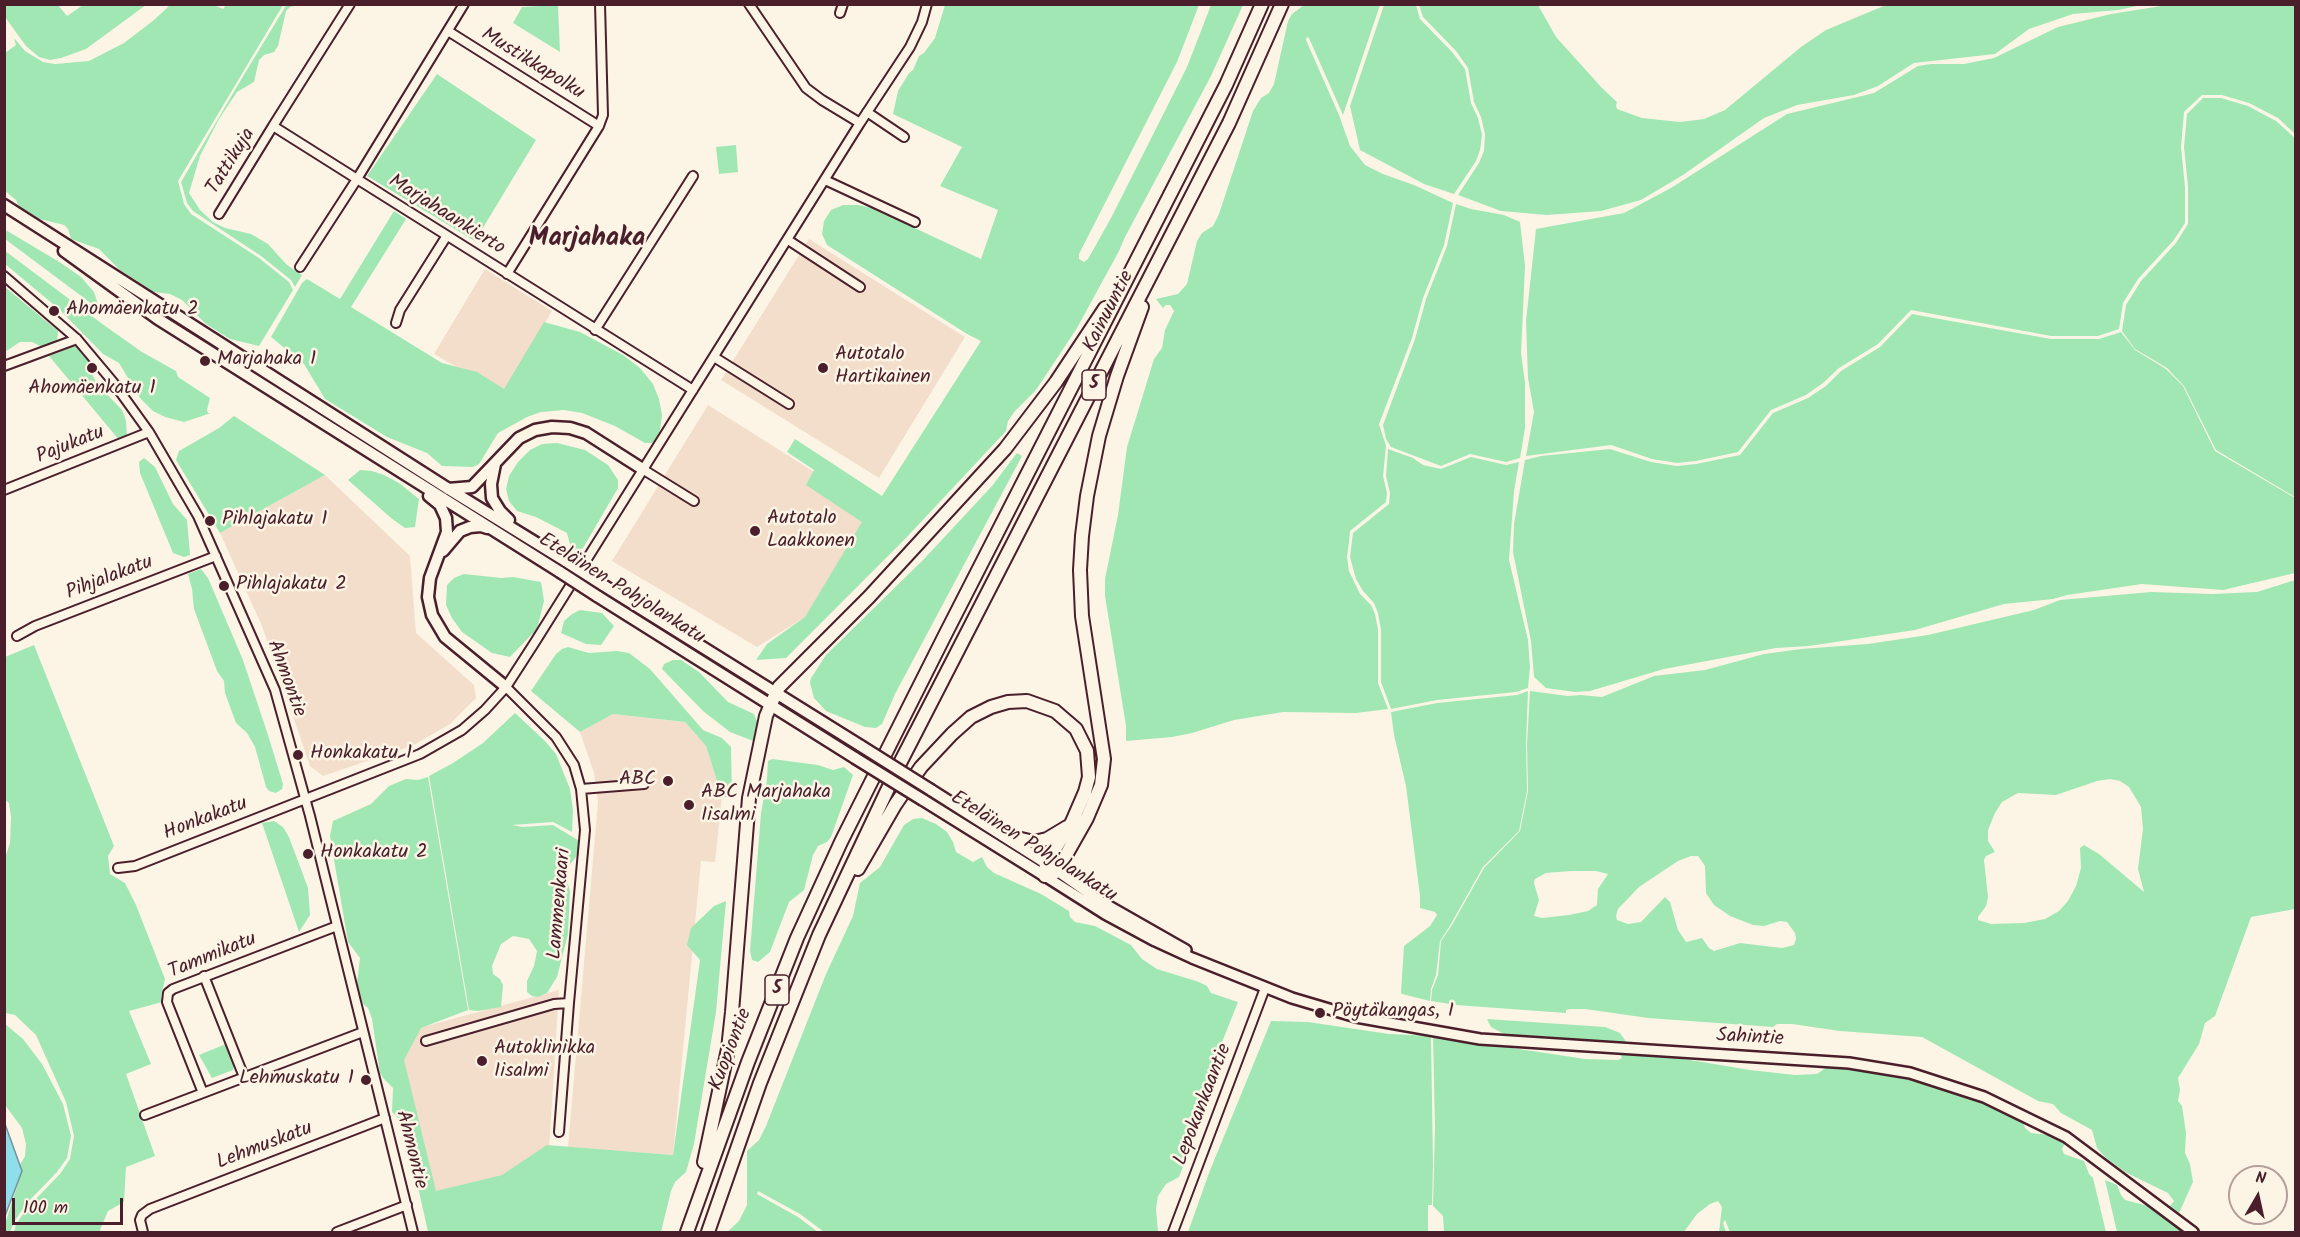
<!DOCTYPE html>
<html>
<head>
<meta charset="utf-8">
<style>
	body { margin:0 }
	#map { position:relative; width:2300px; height:1237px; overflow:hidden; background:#fcf5e5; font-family:Kalam,sans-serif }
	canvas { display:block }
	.frame { position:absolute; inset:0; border:6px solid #4a1f2b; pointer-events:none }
	.north { position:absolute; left:2228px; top:1165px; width:60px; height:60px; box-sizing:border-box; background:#fcf5e5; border:2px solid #b59f9b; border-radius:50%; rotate:9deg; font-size:16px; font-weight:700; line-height:24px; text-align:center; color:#4a1f2b }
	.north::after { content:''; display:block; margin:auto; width:21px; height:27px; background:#4a1f2b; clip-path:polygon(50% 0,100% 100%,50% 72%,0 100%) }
	.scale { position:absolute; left:12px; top:1198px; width:111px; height:27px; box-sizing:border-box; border:3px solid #4a1f2b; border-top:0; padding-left:8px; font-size:18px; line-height:21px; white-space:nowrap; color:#4a1f2b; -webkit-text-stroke:4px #fcf5e5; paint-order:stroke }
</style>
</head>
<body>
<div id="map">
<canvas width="2300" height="1237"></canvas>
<div class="frame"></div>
<div class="north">N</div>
<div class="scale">100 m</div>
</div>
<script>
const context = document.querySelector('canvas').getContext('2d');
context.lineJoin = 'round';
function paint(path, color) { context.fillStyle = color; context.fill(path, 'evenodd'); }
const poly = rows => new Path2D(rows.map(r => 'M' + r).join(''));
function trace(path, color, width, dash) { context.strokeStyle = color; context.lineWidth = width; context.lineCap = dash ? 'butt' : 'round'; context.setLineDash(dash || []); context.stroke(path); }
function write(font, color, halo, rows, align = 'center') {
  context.font = font + ' Kalam,sans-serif'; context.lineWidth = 5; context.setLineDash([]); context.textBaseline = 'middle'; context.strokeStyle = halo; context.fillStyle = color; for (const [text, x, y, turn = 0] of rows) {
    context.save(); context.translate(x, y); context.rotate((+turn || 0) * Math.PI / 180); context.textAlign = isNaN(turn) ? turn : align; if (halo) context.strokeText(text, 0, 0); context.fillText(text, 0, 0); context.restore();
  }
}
paint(poly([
	[809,239,965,337,879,478,721,380],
	[485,269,552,311,504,394,434,354],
	[708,405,873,509,805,617,757,647,612,561],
	[325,475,410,556,416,633,474,685,476,698,450,724,414,745,323,776,310,766,262,626,220,533],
	[613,714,685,722,706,746,722,797,715,862,701,861,673,1155,568,1147,598,802,594,773,580,732],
	[559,990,548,1166,437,1202,397,1034]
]), '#f3decc');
paint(poly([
	[5,4,58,5,67,16,83,5,146,5,86,49,61,58,50,60,39,57,26,46,5,17],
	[287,4,298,5,290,7,286,11,278,46,274,52,264,55,259,60,254,82,237,92,219,119,200,156,189,193,200,210,213,222,225,228,251,234,268,244,287,265,302,275,295,287,291,280,261,256,193,211,187,203,181,182,242,78],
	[170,5,214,5,223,9,226,5,283,5,178,181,184,204,191,214,259,258,289,282,293,290,259,346,230,339,206,324,182,300,170,294,154,292,120,270,99,249,71,239,68,229,64,225,40,219,19,206,16,200,5,191,5,53,16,45,14,38,25,51,43,62,55,64,89,61,124,43,154,20],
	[558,5,560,52,513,23,522,7],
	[945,5,1199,5,1177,62,1079,254,1079,259,1084,262,1088,259,1111,218,1187,67,1211,5,1243,5,1211,76,1125,237,1119,251,1077,328,1036,390,1015,411,1008,421,1006,431,906,538,786,658,756,660,767,644,805,617,862,522,806,485,814,470,787,452,795,439,882,496,981,341,967,334,827,245,822,234,824,221,831,210,843,205,858,205,872,208,981,259,998,210,940,186,962,147,893,114,898,91,909,73,913,70,919,56,924,53,935,38],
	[1304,5,1380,5,1343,115,1309,38,1307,37,1306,40,1339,115,1350,146,1365,165,1383,174,1414,185,1453,203,1444,245,1423,298,1412,338,1379,424,1386,446,1383,476,1387,493,1386,502,1350,531,1349,542,1347,557,1349,571,1360,594,1371,605,1375,614,1378,630,1378,683,1388,709,1356,713,1283,712,1234,720,1192,733,1172,737,1126,741,1126,726,1105,596,1105,579,1118,515,1127,447,1154,359,1162,348,1165,330,1174,311,1170,305,1166,305,1163,308,1156,299,1178,294,1187,284,1197,241,1202,233,1213,226,1219,214,1253,111,1261,98,1269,93,1274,84,1288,21,1292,14],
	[1384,5,1416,5,1420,19,1453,53,1465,69,1471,103,1478,118,1482,135,1480,150,1476,161,1454,194,1424,184,1360,150,1350,106],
	[1419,5,1538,5,1556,37,1602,88,1617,102,1616,106,1617,109,1642,118,1680,122,1704,119,1725,110,1801,47,1826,30,1886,5,2142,5,2118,10,2073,14,2029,29,1995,54,1914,63,1878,86,1854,95,1797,105,1764,118,1683,175,1641,200,1601,211,1547,215,1501,211,1458,195,1479,163,1484,151,1485,134,1481,117,1474,102,1468,68,1456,51,1423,17],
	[2168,5,2295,5,2295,134,2278,118,2249,103,2222,95,2202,95,2184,112,2181,147,2185,187,2185,223,2173,241,2138,279,2123,303,2119,329,2098,336,2051,336,1911,310,1878,344,1839,368,1823,383,1806,395,1771,410,1738,452,1696,461,1677,463,1652,459,1611,445,1526,456,1534,412,1528,378,1526,321,1536,229,1624,213,1671,188,1787,114,1874,93,1918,66,1931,64,1964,64,1994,58,2058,27,2111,14],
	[437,74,536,140,475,241,367,176],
	[2203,98,2221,98,2248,106,2276,121,2295,138,2295,497,2216,450,2184,386,2167,368,2135,349,2122,331,2126,305,2141,281,2176,243,2188,224,2188,187,2184,147,2187,114],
	[736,145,738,172,719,174,716,147],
	[1456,204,1471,209,1504,215,1520,222,1525,266,1521,353,1525,383,1525,428,1520,458,1506,462,1470,454,1441,466,1391,447,1386,439,1383,425,1415,339,1426,299,1447,246],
	[394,211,406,219,351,307,442,363,477,372,504,389,544,322,580,332,623,355,640,368,653,384,659,399,662,415,660,430,655,441,652,443,645,443,615,426,582,413,564,410,541,412,527,417,498,433,479,464,473,467,442,466,427,453,387,437,325,399,304,364,271,337,302,283,307,279,340,299],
	[4,229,61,263,81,277,94,292,100,310,5,239],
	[4,250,101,323,142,352,176,371,178,377,210,398,207,410,208,413,211,413,184,422,165,417,153,411,140,398,119,363,103,354,59,309,5,264],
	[5,287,58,331,57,341,42,347,32,342,20,342,5,352],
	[1912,314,2051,339,2099,339,2121,332,2135,350,2166,369,2183,386,2215,451,2295,498,2295,573,2223,590,2142,584,2067,595,2053,599,2004,604,1915,630,1809,646,1776,648,1664,669,1590,691,1575,692,1546,688,1534,677,1531,641,1513,552,1514,524,1525,460,1541,456,1610,449,1651,462,1677,466,1696,464,1740,455,1773,413,1808,398,1826,386,1841,371,1880,347],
	[76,346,89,359,90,370,97,384,122,410,126,421,127,437,120,441,49,356],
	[234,416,325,475,220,533,176,460,179,451,219,428],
	[557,443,585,450,608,465,618,480,618,488,583,548,578,551,571,548,567,533,536,517,517,511,509,501,506,489,509,476,518,462,530,450,542,444],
	[1388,449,1413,458,1423,465,1441,469,1471,457,1506,465,1519,462,1514,491,1509,560,1528,640,1530,667,1528,688,1516,692,1437,700,1391,709,1381,682,1381,630,1378,613,1374,603,1363,591,1356,579,1350,557,1353,533,1389,504,1390,493,1386,476],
	[1017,453,1022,456,895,694,882,724,876,728,865,727,826,711,814,698,810,683,811,678,826,655,924,559,992,486],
	[144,458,155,467,173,504,187,520,190,555,184,557,173,553,140,473,139,462],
	[360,470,372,471,384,475,399,483,419,499,415,527,405,528,391,518,348,480],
	[201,569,208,578,243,660,268,735,283,784,282,789,276,793,269,791,266,787,255,747,247,733,236,723,225,693,224,681,217,671,194,609,192,589,188,574],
	[464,574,501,578,513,577,541,582,544,601,537,629,510,657,492,653,462,632,452,618,446,605,447,585,454,578],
	[2295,580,2295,909,2251,917,2215,1016,2205,1023,2199,1044,2178,1078,2180,1090,2178,1101,2182,1106,2186,1133,2185,1153,2190,1164,2193,1182,2179,1213,2170,1206,2174,1201,2168,1193,2125,1172,2106,1158,2097,1148,2092,1130,2061,1113,2053,1104,2038,1101,1922,1037,1840,1031,1792,1024,1777,1024,1773,1027,1648,1018,1585,1009,1570,1009,1566,1010,1566,1013,1456,1005,1431,1001,1432,990,1438,975,1441,941,1452,925,1484,868,1520,831,1528,791,1527,744,1530,691,1568,696,1581,695,1602,697,1654,676,1705,670,1764,654,1801,649,1868,644,1928,635,2034,610,2060,600,2151,592,2212,594,2257,592],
	[2110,779,2120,781,2129,787,2141,807,2143,829,2138,869,2144,892,2099,854,2084,845,2080,848,2081,868,2076,886,2068,901,2059,911,2045,919,2024,923,1991,924,1978,920,1978,917,1986,906,1988,897,1984,860,1986,856,1995,852,1988,841,1988,830,1995,813,2002,802,2018,793,2056,795,2097,781],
	[1698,856,1705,866,1706,893,1714,905,1730,916,1753,925,1764,926,1780,921,1787,922,1795,933,1796,939,1794,945,1782,948,1740,943,1714,951,1709,948,1702,938,1686,942,1678,930,1670,902,1665,897,1641,922,1628,924,1617,920,1616,916,1618,909,1639,887,1678,861,1691,856],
	[1571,871,1596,871,1608,874,1598,889,1597,905,1588,911,1569,915,1542,918,1534,916,1539,900,1534,883,1535,879,1546,873],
	[580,610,602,613,614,626,601,645,586,644,561,633,564,621,572,614],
	[34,645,114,846,108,856,110,874,125,883,136,905,165,979,161,996,162,1002,129,1011,151,1064,126,1074,155,1156,126,1167,124,1202,108,1211,100,1230,101,1232,14,1232,16,1224,29,1206,60,1174,70,1159,74,1136,66,1102,36,1035,15,1015,5,1013,4,861,10,843,11,817,9,803,5,800,5,657],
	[568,647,589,653,617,651,629,653,650,669,703,730,722,738,731,747,732,797,722,797,706,746,685,722,613,714,580,732,531,691,556,654,562,649],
	[673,660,681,660,699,672,728,702,754,714,758,724,756,742,730,732,703,711,662,669,664,664],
	[1528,691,1526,744,1527,791,1519,831,1483,867,1451,924,1440,941,1436,975,1431,989,1430,1001,1402,994,1401,993,1404,946,1430,926,1437,915,1435,912,1420,908,1420,896,1406,786,1394,735,1391,712,1437,703,1517,695],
	[515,713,545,741,556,754,570,789,573,810,572,832,553,822,512,825,523,827,553,825,581,842,576,857,561,875,568,884,570,891,568,934,557,977,547,993,538,997,532,996,527,992,527,981,534,966,537,951,529,939,513,936,501,944,492,966,493,974,500,979,503,985,501,1007,478,1011,469,1010,429,776,453,763,483,743],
	[772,759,818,765,833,770,844,767,853,775,831,837,827,842,818,846,813,855,804,890,789,902,770,952,758,962,752,960,750,951,761,813,767,780,768,761],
	[428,777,468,1010,421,1028,404,1060,436,1191,502,1175,547,1145,673,1155,700,960,687,945,691,928,714,906,726,901,716,1012,694,1144,686,1172,675,1182,671,1191,661,1232,428,1232,404,1124,392,1112,393,1088,384,1079,380,1073,372,1019,368,1008,363,1004,357,983,360,958,348,942,330,836,333,821,371,804,389,786,406,779,418,780],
	[922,818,936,824,947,832,953,842,956,852,973,862,982,857,987,867,994,873,1041,894,1069,911,1070,917,1075,922,1095,926,1131,945,1142,959,1157,969,1199,982,1207,986,1211,993,1238,1002,1185,1135,1192,1143,1179,1177,1166,1184,1158,1196,1156,1209,1158,1232,824,1232,800,1214,758,1191,757,1194,798,1217,818,1232,727,1232,739,1221,747,1205,747,1151,759,1140,766,1126,826,974,853,916,860,883,880,867,904,825,913,819],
	[274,821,283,827,289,837,308,888,310,915,299,932,262,823],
	[1487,1019,1605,1027,1620,1033,1627,1043,1506,1035,1491,1027],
	[1271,1021,1308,1022,1389,1034,1431,1036,1433,1165,1432,1205,1428,1205,1428,1232,1188,1232,1209,1173],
	[4,1023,23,1039,42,1064,63,1104,71,1136,67,1158,57,1172,26,1204,14,1222,10,1232,5,1232,5,1224,22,1171,20,1165,25,1156,26,1144,22,1128,5,1105],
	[1433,1036,1585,1059,1618,1060,1622,1058,1620,1054,1678,1058,1750,1070,1795,1075,1817,1074,1827,1067,1848,1068,1920,1082,1982,1102,2023,1122,2025,1128,2031,1133,2050,1135,2065,1143,2062,1149,2064,1154,2084,1161,2089,1174,2093,1178,2106,1232,1730,1232,1725,1220,1723,1223,1726,1232,1719,1232,1722,1207,1718,1201,1710,1204,1697,1214,1684,1232,1444,1232,1443,1216,1433,1206,1435,1127],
	[226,1044,234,1066,233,1070,212,1078,199,1055],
	[2105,1180,2117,1185,2121,1195,2125,1200,2152,1207,2187,1232,2117,1232]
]), '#a0e7b4');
const water = poly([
	[5,1124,22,1171,5,1216,4,1124,5,1124]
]);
paint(water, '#8edeeb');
trace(water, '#73929e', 1.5);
const minor = poly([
	[464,4,357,179,693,390],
	[749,4,806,88,822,100,860,123],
	[840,13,843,4],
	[448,31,599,126],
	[867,112,904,137],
	[825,180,915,222],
	[219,214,273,126],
	[788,240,860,287],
	[300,267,357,179,273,126,350,4],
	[507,274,599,126,603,115,600,4],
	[4,276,77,339,113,382,149,432,198,516,275,690,310,816,413,1232],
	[396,323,400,310,446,237],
	[595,330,693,176],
	[714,357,789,404],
	[4,366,77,339],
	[644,470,694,501],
	[4,490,149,432],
	[17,636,35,626,216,556],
	[581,789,644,784],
	[118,868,135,866,420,754,462,730,485,710,506,687,535,642,860,123,910,47,922,22,927,4],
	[337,926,173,989,168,993,167,1002,203,1093,363,1032],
	[204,976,244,1077],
	[426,1041,554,1004,569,1003,585,830,581,789,574,765,556,737,506,687],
	[145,1115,203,1093],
	[559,1132,569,1003],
	[143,1232,140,1220,142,1215,150,1209,385,1118],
	[337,1232,407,1205],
	[1173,1232,1265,988]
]);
const tertiary = poly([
	[1057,871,1100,901,1186,950],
	[1045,876,1105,914,1155,941,1192,958,1292,998,1356,1017,1480,1039,1849,1063,1910,1073,1984,1097,2066,1137,2193,1232]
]);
const secondary = poly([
	[4,205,447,488,567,562],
	[64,251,158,319,560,572],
	[495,464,491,484,492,498,500,511,509,520],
	[448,489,472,487,519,438,535,430,552,427,570,428,586,433,644,470],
	[429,496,440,505,446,518,447,532,430,578,428,597,432,615,445,637,506,687],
	[443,551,460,531,470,527,481,526,487,528],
	[603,585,861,746],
	[597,596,855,758],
	[931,790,1052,867],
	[923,800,1045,876]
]);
const trunk = poly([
	[1004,835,1034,842,1047,839,1067,827],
	[858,869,895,805,921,767,952,734,971,717,991,707,1008,702,1027,701,1055,711,1076,729,1087,751,1089,777,1085,792,1072,822,1046,863,1045,876,1051,875,1057,871,1087,818,1101,785,1104,759,1082,616,1080,570,1082,536,1087,496,1099,436,1117,376,1142,307],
	[704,1162,728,1049,732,1012,749,798,766,716,771,704,779,687,869,597,1005,449,1056,382,1105,308],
	[687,1232,748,1062,797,938,841,842,945,635,1226,85,1262,4],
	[708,1232,760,1083,819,935,900,763,1229,123,1282,4]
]);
trace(minor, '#4a1f2b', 12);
trace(tertiary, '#4a1f2b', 14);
trace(secondary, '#4a1f2b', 15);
trace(trunk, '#4a1f2b', 16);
trace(minor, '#fcf5e5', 8);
trace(tertiary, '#fcf5e5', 9);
trace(secondary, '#fcf5e5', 10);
trace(trunk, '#fcf5e5', 12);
const secondaryBridge = poly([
	[567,562,603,585],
	[560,572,597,596],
	[861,746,931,790],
	[855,758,923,800]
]);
trace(secondaryBridge, '#4a1f2b', 15, []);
trace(secondaryBridge, '#fcf5e5', 10);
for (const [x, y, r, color] of [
	[54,311,6,"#4a1f2b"],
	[205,361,6,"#4a1f2b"],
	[92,368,6,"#4a1f2b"],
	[823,368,6,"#4a1f2b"],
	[210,521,6,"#4a1f2b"],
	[755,531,6,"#4a1f2b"],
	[224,586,6,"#4a1f2b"],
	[298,755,6,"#4a1f2b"],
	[668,781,6,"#4a1f2b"],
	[689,805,6,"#4a1f2b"],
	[308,854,6,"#4a1f2b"],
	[1320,1013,6,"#4a1f2b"],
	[482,1061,6,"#4a1f2b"],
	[366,1080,6,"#4a1f2b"]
]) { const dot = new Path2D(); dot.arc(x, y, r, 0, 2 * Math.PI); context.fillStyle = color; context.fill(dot); trace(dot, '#fcf5e5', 2); }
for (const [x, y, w] of [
	[1094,385,24],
	[777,990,24]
]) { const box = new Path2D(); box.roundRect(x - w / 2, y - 15, w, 30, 4.5); context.fillStyle = '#fcf5e5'; context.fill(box); trace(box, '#4a1f2b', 1.5); }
write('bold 18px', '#4a1f2b', null, [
	["5",1094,385],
	["5",777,990]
]);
write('20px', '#4a1f2b', '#fcf5e5', [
	["Mustikkapolku",532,65,32],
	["Tattikuja",232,162,-58],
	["Marjahaankierto",446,216,32],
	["Kainuuntie",1110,312,-63],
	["Pajukatu",71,446,-22],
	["Pihjalakatu",110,579,-21],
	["Eteläinen Pohjolankatu",621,590,32],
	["Ahmontie",285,679,70],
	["Honkakatu",206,820,-21],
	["Eteläinen Pohjolankatu",1033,848,32],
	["Lammenkaari",561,904,-85],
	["Tammikatu",213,957,-22],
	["Sahintie",1750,1039,3],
	["Kuopiontie",732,1050,-69],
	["Lepokankaantie",1204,1105,-69],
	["Lehmuskatu",265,1147,-21],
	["Ahmontie",410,1150,76]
]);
write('20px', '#4a1f2b', '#fcf5e5', [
	["Ahomäenkatu 2",66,311],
	["Autotalo",835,356],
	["Hartikainen",835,379],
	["Marjahaka 1",217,361],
	["Ahomäenkatu 1",92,390,"center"],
	["Autotalo",767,520],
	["Laakkonen",767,543],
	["Pihlajakatu 1",222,521],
	["Pihlajakatu 2",236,586],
	["Honkakatu 1",310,755],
	["ABC",656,781,"right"],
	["ABC Marjahaka",701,794],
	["Iisalmi",701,817],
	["Honkakatu 2",320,854],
	["Pöytäkangas, I",1332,1013],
	["Autoklinikka",494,1050],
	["Iisalmi",494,1073],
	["Lehmuskatu 1",354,1080,"right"]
], 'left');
write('bold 26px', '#4a1f2b', '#fcf5e5', [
	["Marjahaka",587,241]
]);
</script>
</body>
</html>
